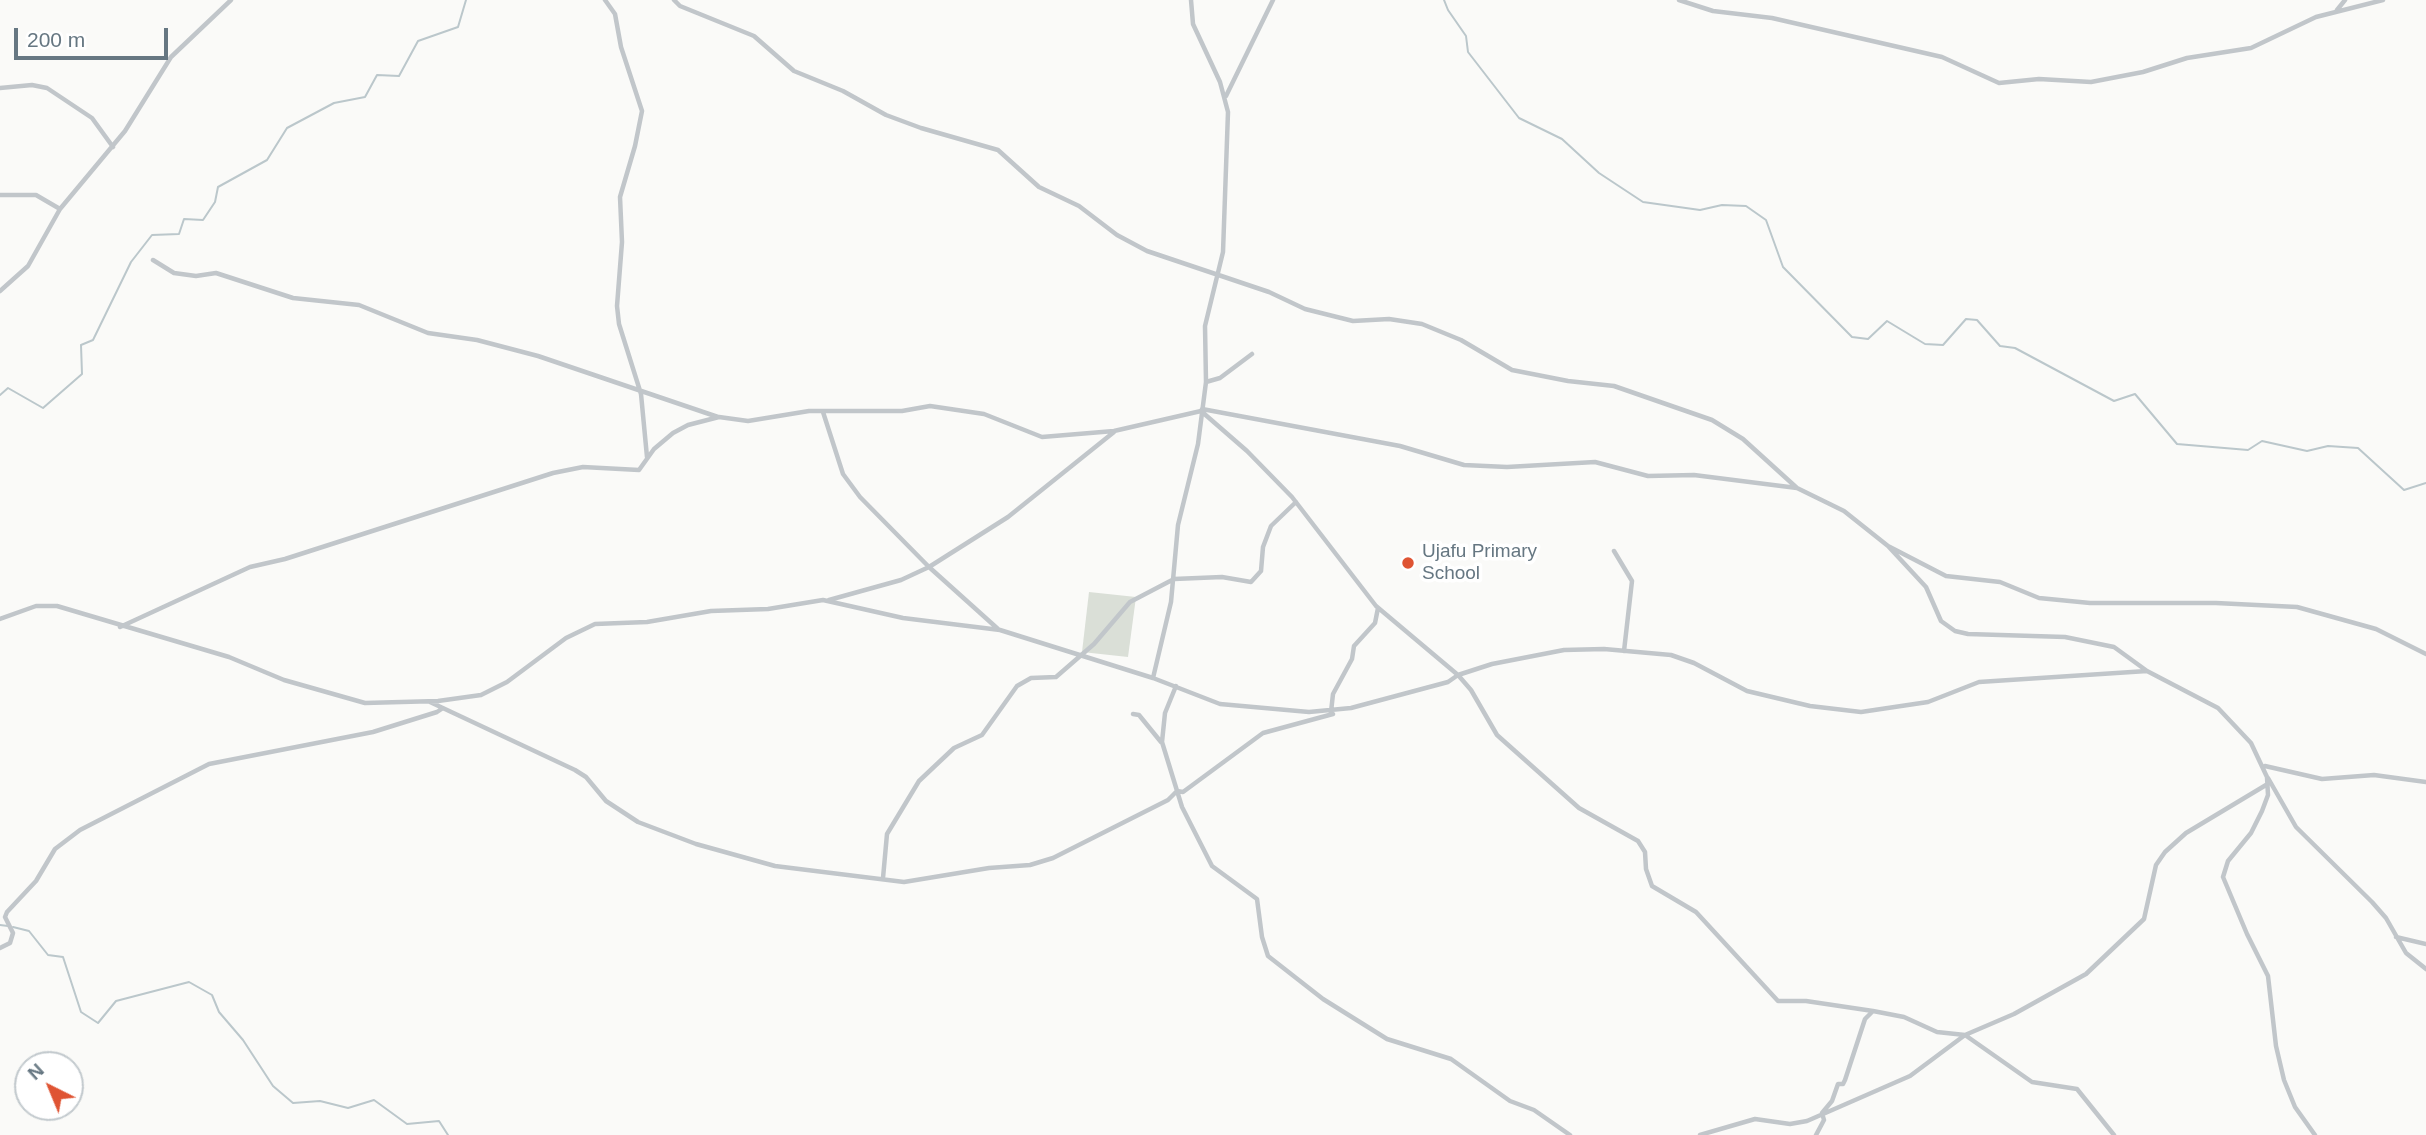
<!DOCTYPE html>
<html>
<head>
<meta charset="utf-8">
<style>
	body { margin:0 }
	#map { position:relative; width:2426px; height:1135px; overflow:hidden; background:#fafaf8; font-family:Arial,sans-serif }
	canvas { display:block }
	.north { position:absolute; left:14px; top:1051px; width:70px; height:70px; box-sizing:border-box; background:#fff; border:2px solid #c2c9cd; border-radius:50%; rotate:317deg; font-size:19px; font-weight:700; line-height:28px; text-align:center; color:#667782 }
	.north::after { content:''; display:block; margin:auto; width:24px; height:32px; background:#df5433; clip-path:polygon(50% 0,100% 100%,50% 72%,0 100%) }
	.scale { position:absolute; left:14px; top:28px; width:154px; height:32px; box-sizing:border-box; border:4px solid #667782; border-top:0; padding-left:9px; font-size:21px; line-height:24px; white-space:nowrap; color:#667782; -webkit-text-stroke:5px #fff; paint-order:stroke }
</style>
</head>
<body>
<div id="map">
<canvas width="2426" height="1135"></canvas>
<div class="north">N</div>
<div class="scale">200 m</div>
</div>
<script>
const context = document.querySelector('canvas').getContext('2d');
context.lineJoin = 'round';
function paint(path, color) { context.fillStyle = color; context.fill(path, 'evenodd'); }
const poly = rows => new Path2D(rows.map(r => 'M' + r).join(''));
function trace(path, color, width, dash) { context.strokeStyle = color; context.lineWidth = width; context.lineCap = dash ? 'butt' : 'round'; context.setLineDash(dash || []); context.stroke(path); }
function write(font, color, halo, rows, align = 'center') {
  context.font = font + ' Arial,sans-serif'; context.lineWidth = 7; context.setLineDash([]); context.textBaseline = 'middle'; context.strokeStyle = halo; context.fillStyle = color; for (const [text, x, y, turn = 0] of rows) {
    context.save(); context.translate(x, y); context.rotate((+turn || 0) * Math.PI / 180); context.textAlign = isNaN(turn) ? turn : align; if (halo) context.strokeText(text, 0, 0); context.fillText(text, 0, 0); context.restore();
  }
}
paint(poly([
	[1089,592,1136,597,1128,657,1082,652]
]), '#dadfd7');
trace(poly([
	[1444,0,1448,10,1466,36,1468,52,1519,118,1562,139,1599,173,1643,202,1700,210,1722,205,1746,206,1766,220,1783,267,1852,337,1868,339,1887,321,1925,344,1943,345,1966,319,1977,320,2000,346,2015,348,2114,401,2135,394,2177,444,2248,450,2262,441,2307,451,2328,446,2358,448,2404,490,2426,483],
	[0,395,8,388,43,408,82,374,81,345,93,340,131,262,152,235,179,234,184,219,203,220,215,202,218,187,267,160,287,128,334,103,365,97,377,75,399,76,418,41,458,27,466,0],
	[0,925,8,926],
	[13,927,29,931,48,955,63,957,81,1012,98,1023,116,1001,189,982,212,995,219,1012,243,1040,273,1086,293,1103,320,1101,348,1108,374,1100,407,1124,439,1121,448,1135]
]), '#bbc7cb', 2);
trace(poly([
	[605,0,615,14,621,47,642,111,635,146,620,197,622,242,617,306,619,324,641,394,647,457],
	[674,0,680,6,754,36,794,71,843,91,886,115,921,128,998,150,1039,187,1079,206,1117,235,1147,251,1269,292,1305,309,1353,321,1389,319,1422,324,1461,340,1512,370,1568,381,1614,386,1712,420,1743,439,1797,488],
	[1679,0,1713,11,1772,18,1942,57,1999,83,2039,79,2091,82,2143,72,2187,58,2251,48,2316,17,2383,0],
	[2337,10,2345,0],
	[0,88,32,85,47,88,92,118,113,147],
	[1226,96,1273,0],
	[0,195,36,195,60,209],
	[153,260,174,273,196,276,216,273,293,298,359,305,428,333,477,340,538,356,718,417],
	[0,291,28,266,60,209,125,131,171,57,231,0],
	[1206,382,1220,378,1252,354],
	[1202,409,1400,446,1464,465,1507,467,1595,462,1648,476,1694,475,1797,488,1844,511,1888,546,1926,587,1941,621,1955,631,1968,634,2065,637,2114,647,2147,671,2218,708,2251,743,2267,777,2268,795,2262,811,2251,833,2228,861,2223,877,2247,934,2268,976,2276,1046,2284,1080,2295,1107,2315,1135],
	[823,412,843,474,860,497,929,567,998,629],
	[1888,546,1946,576,2000,582,2039,598,2090,603,2216,603,2297,607,2376,629,2426,654],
	[1614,551,1632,581,1624,651],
	[829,600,901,580,929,567,1008,517,1114,432],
	[0,619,36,606,57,606,229,657,284,680,365,703,438,701,481,695,507,682,566,638,595,624,647,622,711,611,768,609,823,600,903,618,1000,630,1153,678,1220,704,1309,712,1351,708,1448,682,1458,675,1492,664,1564,650,1604,649,1671,655,1694,663,1747,691,1810,706,1861,712,1928,702,1979,682,2147,671],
	[120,627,250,567,285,559,553,473,583,467,639,470,654,449,673,433,688,425,719,417,748,421,809,411,902,411,930,406,984,414,1042,437,1114,431,1201,411,1247,451,1292,497,1376,606,1458,675,1471,690,1497,735,1579,808,1638,841,1645,852,1646,869,1652,886,1696,912,1778,1001,1806,1001,1873,1011,1904,1017,1937,1032,1965,1035,2032,1082,2077,1089,2114,1135],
	[1153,678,1171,602,1178,525,1198,444,1206,382,1205,326,1223,252,1228,112,1220,82,1193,24,1191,0],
	[1176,686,1165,713,1162,742,1182,807,1212,866,1257,899,1262,937,1268,956,1323,999,1387,1039,1451,1059,1510,1101,1534,1110,1570,1135],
	[430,702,575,770,586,777,606,801,638,822,696,844,775,866,904,882,989,868,1030,865,1053,858,1168,800,1177,791,1183,792,1263,733,1333,714],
	[1331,712,1333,694,1352,659,1354,646,1375,623,1378,608],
	[1133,714,1139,715,1161,742],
	[2265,766,2322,779,2374,775,2426,782],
	[2268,778,2296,827,2372,902,2386,918,2406,953,2426,969],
	[883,878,887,834,919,781,954,748,982,735,1017,686,1031,678,1056,677,1094,644,1130,602,1174,579,1222,577,1251,582,1261,571,1263,547,1271,526,1296,502],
	[2396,937,2426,944],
	[0,948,10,943,13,933,5,917,7,912,36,881,55,849,80,830,209,764,373,732,437,712,443,708],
	[1700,1135,1755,1119,1790,1124,1807,1121,1910,1076,1965,1035,2014,1014,2086,974,2144,919,2156,865,2165,852,2186,833,2266,785],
	[1816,1135,1824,1120,1822,1113,1832,1101,1838,1084,1843,1084,1845,1080,1865,1019,1872,1012]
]), '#c1c6ca', 4.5);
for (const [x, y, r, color] of [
	[1408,563,7,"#df5433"]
]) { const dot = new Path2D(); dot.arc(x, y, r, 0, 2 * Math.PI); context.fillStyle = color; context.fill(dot); trace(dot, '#fff', 2.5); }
write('19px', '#667782', '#fff', [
	["Ujafu Primary",1422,552],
	["School",1422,574]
], 'left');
</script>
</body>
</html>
